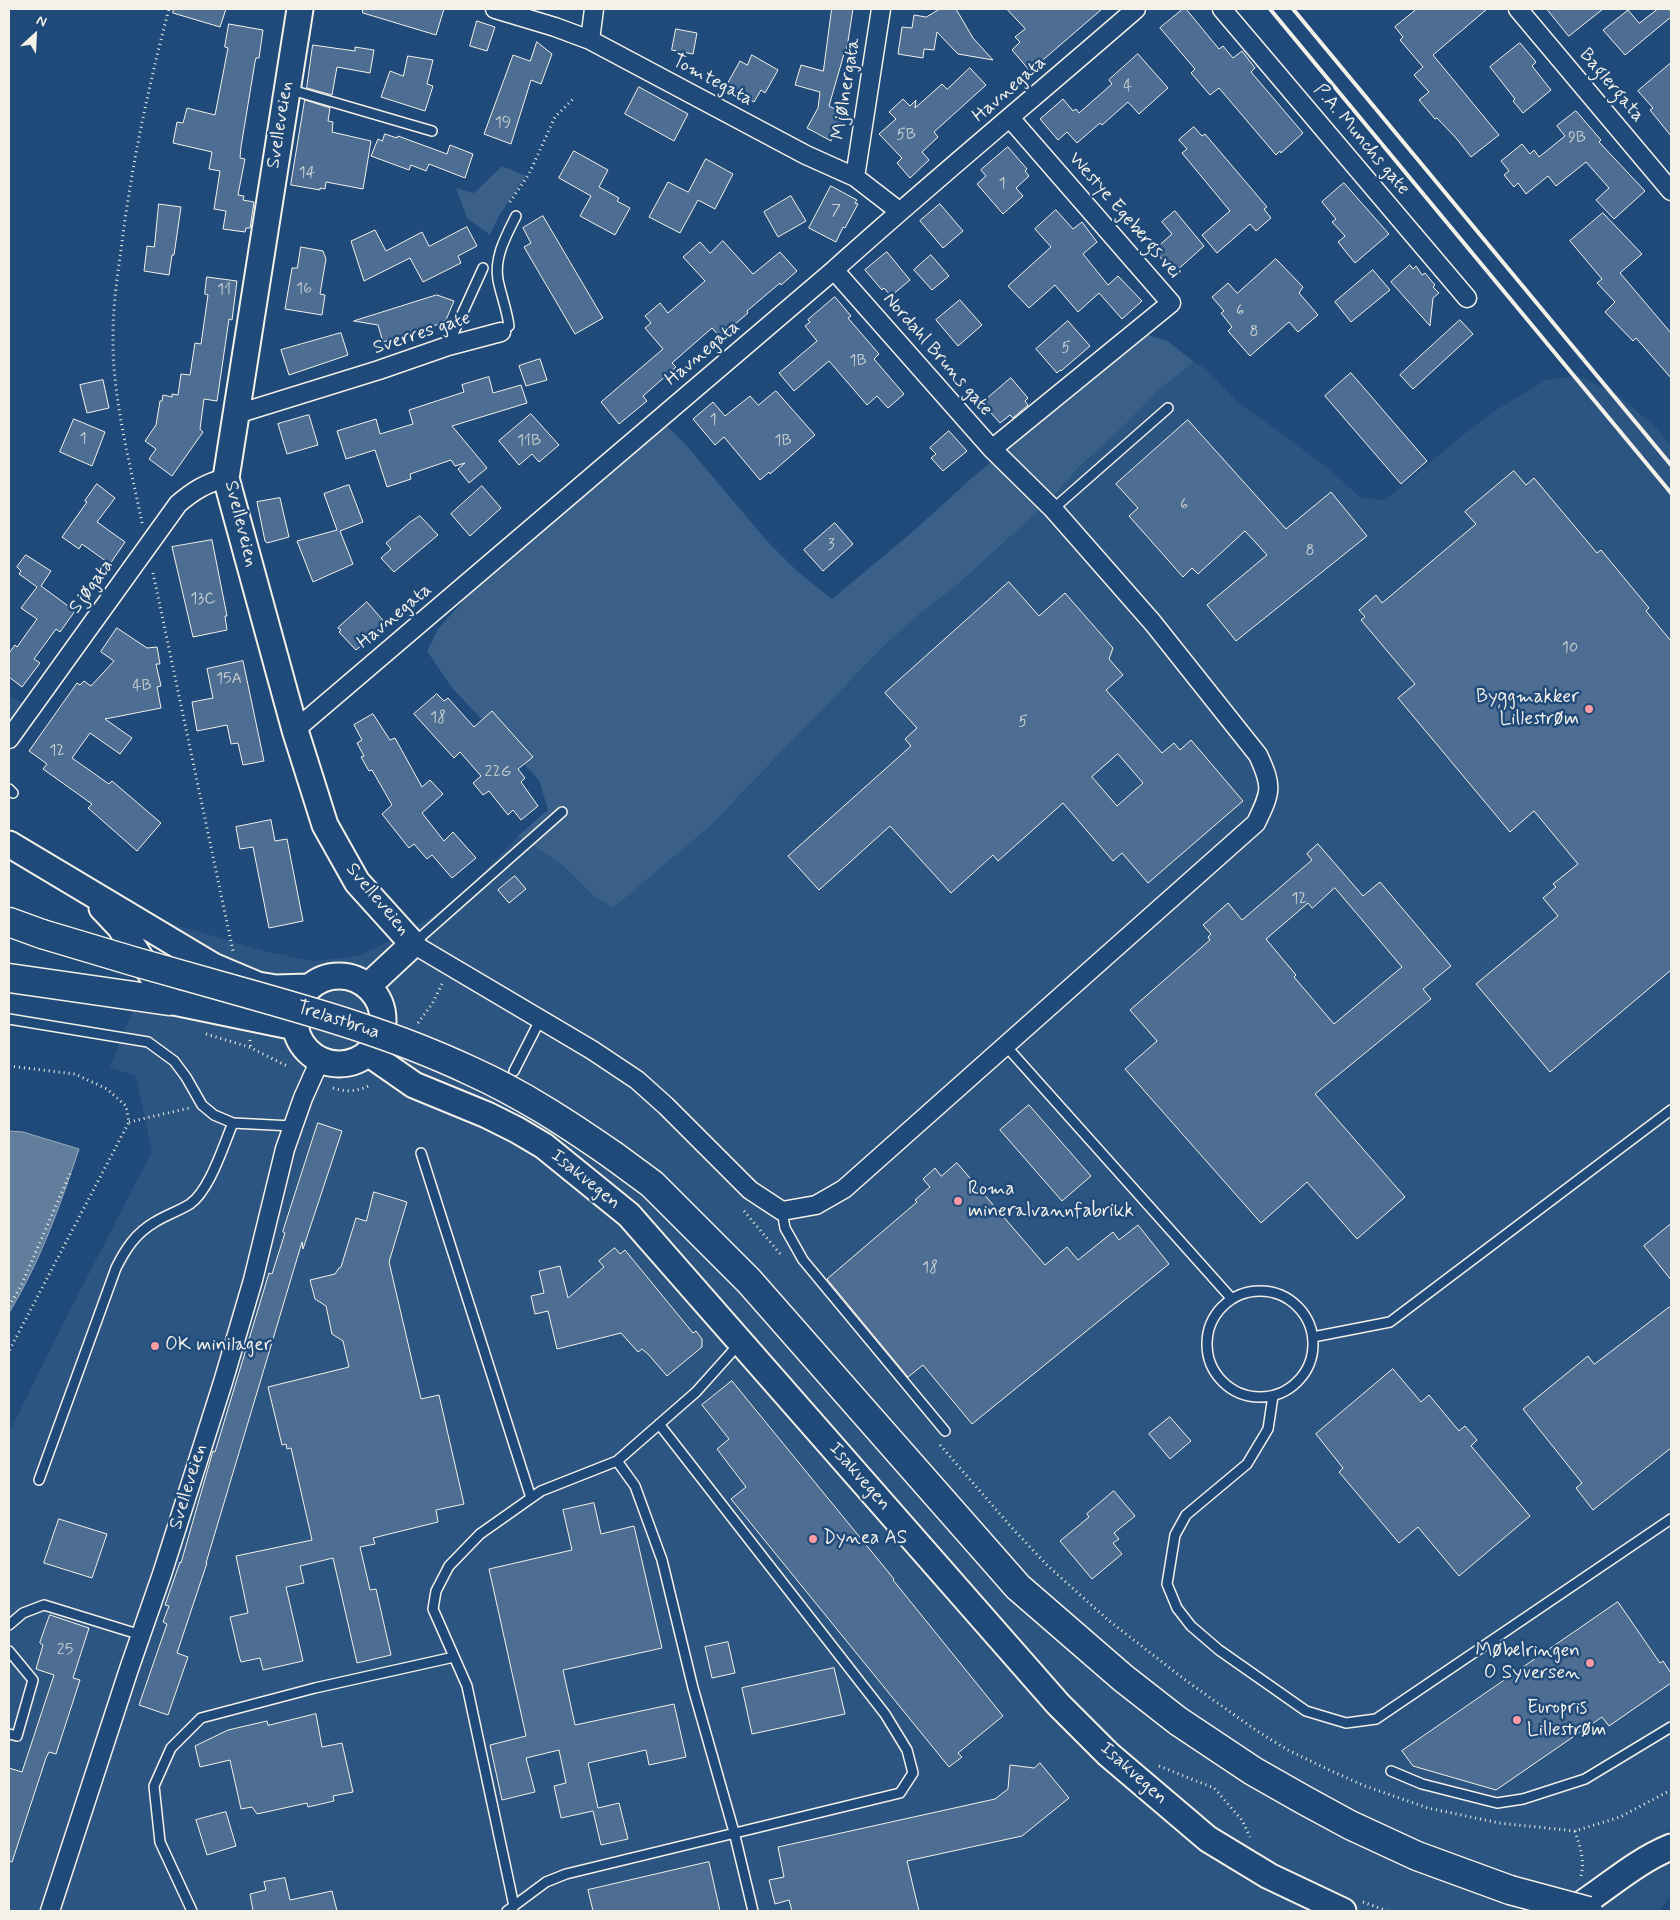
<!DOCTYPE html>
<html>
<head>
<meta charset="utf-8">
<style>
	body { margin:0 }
	#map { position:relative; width:1680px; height:1920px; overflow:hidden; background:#1f4a7a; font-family:Mynerve,sans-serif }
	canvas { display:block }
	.frame { position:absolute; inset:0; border:10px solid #f4f1e8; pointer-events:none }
	.north { position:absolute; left:10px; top:10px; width:50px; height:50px; -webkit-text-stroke:4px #1f4a7a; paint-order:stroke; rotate:25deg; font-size:14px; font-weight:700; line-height:20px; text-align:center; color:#f4f1e8 }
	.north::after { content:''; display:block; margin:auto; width:18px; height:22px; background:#f4f1e8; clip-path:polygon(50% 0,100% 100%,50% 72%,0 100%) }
</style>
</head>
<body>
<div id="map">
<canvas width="1680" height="1920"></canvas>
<div class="frame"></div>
<div class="north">N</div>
</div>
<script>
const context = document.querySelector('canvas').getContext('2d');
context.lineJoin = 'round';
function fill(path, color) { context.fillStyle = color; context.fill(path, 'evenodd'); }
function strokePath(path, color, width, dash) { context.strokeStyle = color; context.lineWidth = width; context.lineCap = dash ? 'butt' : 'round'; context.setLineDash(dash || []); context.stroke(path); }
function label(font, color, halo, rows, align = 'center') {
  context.font = font + ' Mynerve,sans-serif'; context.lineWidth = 5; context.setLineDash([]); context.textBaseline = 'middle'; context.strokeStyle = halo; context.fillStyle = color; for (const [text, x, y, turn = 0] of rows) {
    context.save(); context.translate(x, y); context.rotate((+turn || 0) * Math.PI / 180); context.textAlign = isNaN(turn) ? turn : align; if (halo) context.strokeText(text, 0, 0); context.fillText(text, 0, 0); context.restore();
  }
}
const built = new Path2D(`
	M1194,362L1205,368L1237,401L1328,468L1361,498L1385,500L1468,431L1496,410L1546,380L1579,376L1618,395L1650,422L1671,445V1824L1663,1844L1671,1872V1895L1659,1911H9V1433L61,1328L152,1151L136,1076L110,1067L169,923L268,952L313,961L357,956L397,938L437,913L467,890L518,836L562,865L590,893L738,798L884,646L916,617L957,585L1021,527L1054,496L1079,467L1123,427L1159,390Z
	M9,695L22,703L9,722Z`);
const green = new Path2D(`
	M502,166L526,176L499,216L490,235L467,218L456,188L474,193Z
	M1146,334L1169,342L1194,362L1159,390L1123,427L1079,467L1054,496L1021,527L957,585L916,617L884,646L711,825L613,908L590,893L562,865L518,836L548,810L539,780L453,689L427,651L438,629L496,564L647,429L666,425L687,446L767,541L797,571L832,599L910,534L974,476Z`);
const water = new Path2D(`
	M9,1131L23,1132L79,1149C60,1206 40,1262 9,1313Z`);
const building = new Path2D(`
	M174,9H226L220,27L173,13Z
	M363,9H444L436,35L363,13Z
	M832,9H853L846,54H844L829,106L837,110L835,114L842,119L831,141L807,128L818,108L820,92L795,85L801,65L823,71Z
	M940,9H956L973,38L993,60L958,54L937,32L934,50L924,49L923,58L898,54L902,27L912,28L914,15L926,17Z
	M1007,9H1102L1030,71L1012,50L1020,42L1015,37L1025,29Z
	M1183,9H1186L1219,49L1223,46L1233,58L1242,51L1255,68L1251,72L1303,133L1281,153L1280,151L1276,155L1219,88L1210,95L1191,73L1195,69L1160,28Z
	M1417,9H1487L1433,55L1499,135L1471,157L1456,138L1437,118L1435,119L1419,100L1429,92L1414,75L1423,67L1400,40L1403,37L1395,27Z
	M1547,9H1603L1569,36Z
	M1658,9H1669L1671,12V17L1625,55L1603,30L1628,10L1639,23Z
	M477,21L495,27L487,51L470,46Z
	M229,24L263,30L259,58H256L255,62L241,147L240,158L245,159L238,195L244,196L243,200L254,202L250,228H246L245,232L223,229L226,211L214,209L220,171L209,169L212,152L173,143L177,122L183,123L187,108L215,115L228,48L225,47Z
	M676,29L697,33L693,54L672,50Z
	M537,42L552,54L541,84L531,80L511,144L484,134L513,55L530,61Z
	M1520,43L1536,62L1532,66L1551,90L1523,113L1513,101L1515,99L1490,67Z
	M313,45L355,51V47L374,50L370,73L337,67L332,95L307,88Z
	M1138,54L1168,88L1139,114L1128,102L1102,125L1100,123L1077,143L1067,132L1058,140L1040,119L1063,99L1073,111L1076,109L1079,113L1112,84L1109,80Z
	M752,55L778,70L765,93L761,90L754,102L726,86L740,61L747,65Z
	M408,56L433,60L427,84L433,86L425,111L381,97L390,71L403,76Z
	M1671,63V136L1650,110L1653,108L1638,91Z
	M970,68L986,85L934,132L938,137L922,152L929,160L910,178L897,163L902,158L879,134L896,119L889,112L903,99L910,106L916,100L915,108L942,84L947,89Z
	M639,87L688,114L674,141L625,114Z
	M305,100L330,108L328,121L333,122L332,132L371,141L363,189L326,182L325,189L320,188V190L291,185Z
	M1576,111L1601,140L1599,142L1645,191L1614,219L1596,200L1609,188L1586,162L1556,186L1548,176L1526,194L1518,183L1514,187L1504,175L1509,171L1501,161L1522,144L1530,154L1534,150L1539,157L1565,136L1557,126Z
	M1194,127L1202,136L1205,134L1267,207L1264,209L1271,218L1256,231L1250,224L1217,253L1202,235L1230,211L1182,153L1187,149L1179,140Z
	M385,134L397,138L398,136L447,154L450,145L473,154L465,178L429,164L426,171L411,165L409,170L371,156L378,139L382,141Z
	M1008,147L1027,169L1025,171L1029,176L1016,188L1023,196L1003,214L977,184L986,176L981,170Z
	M574,151L608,170L599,187L619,198L617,201L630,208L615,235L580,216L591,196L559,178Z
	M706,159L733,174L715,209L698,200L680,233L649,217L668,182L688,192Z
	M1344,183L1389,234L1355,263L1338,242L1345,236L1332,222L1336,219L1322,202Z
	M831,186L857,200L855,203L858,204L845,228L843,227L836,242L809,228Z
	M791,196L806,221L778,237L764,212Z
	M159,204L181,207L174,255H172L169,275L144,271L147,246L154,247Z
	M940,204L963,231L943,248L920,221Z
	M1056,210L1073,229L1082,222L1097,242L1083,254L1108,285L1118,276L1142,301L1122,319L1099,293L1078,312L1055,285L1029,308L1008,286L1051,247L1035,229Z
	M1175,211L1204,246L1174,273L1154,250L1172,234L1162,222Z
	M1603,213L1642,254L1620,273L1671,333V378L1636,338L1633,341L1605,312L1615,302L1597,283L1602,279L1570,241Z
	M543,216L603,318L575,334L524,247L531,243L523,228Z
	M467,227L477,246L458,256L461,263L423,282L410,258L364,281L351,241L375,230L386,251L422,232L429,246Z
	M723,241L753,274L780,252L797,271L781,285L780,283L747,311L748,313L720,337L712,328L672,363L676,367L643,396L647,401L619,424L601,402L663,349L645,328L651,323L645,316L660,303L668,313L705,281L683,257L700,242L710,253Z
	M301,247L323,251L326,259L320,294L325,295L322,315L285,309L292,268H297Z
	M887,252L910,280L891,296L884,288L882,290L865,270Z
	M931,255L949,276L932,290L914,270Z
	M1276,259L1303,287L1299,293L1318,315L1298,332L1289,322L1250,356L1228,331L1232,327L1221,313L1224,311L1212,297L1228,283L1237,293Z
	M1410,265L1413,269L1416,266L1422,275L1425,273L1435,285L1433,287L1439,293L1433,298L1430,326L1391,282Z
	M1373,270L1390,290L1351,322L1335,302Z
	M207,277L237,281L232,320L229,319L217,401L204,399L200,429L203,432L172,476L149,459L156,449L145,441L156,425L160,401H162L163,395L172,397V394L178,395L181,374L190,375L195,343L201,344L208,295L205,294Z
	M437,295L454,301L446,320L438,323L439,324L383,342L378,325L354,321Z
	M835,297L851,316L848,318L879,354L874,359L904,394L888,408L877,396L867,405L829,361L794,391L779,373L817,341L805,326L810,322L808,320Z
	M960,300L982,325L958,346L936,320Z
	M1460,320L1473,334L1413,389L1400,375Z
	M1068,321L1090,346L1061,371L1060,370L1057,373L1036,349Z
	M341,333L348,355L289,375L281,350Z
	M540,359L547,380L526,386L519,366Z
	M1351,373L1427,461L1401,484L1325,396Z
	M489,377L493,393L521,385L527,403L452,426L487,468L469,483L458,469L465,463L455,466L451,460L410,474L411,479L387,487L375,450L346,459L337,431L376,419L380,434L413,424L409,410L464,392L462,385Z
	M1011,378L1028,398L1025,401L1028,405L1013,418L1010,415L1000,423L982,403Z
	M103,380L109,408L87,413L80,385Z
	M776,391L815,435L770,474L769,472L760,480L724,437L715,445L693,419L713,402L725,416L750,396L758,405Z
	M531,414L559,445L539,462L532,454L519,465L499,441Z
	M309,415L318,445L287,454L278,424Z
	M74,419L105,432L92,466L60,452Z
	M1188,420L1286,529L1331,492L1367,536L1236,641L1207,605L1267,555L1245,531L1198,574L1192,568L1183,577L1129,516L1138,508L1116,484Z
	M949,431L967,451L943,471L931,458L936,454L930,448Z
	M1514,471L1526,485L1534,478L1597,553L1601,550L1649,608L1646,611L1671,641V970L1550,1072L1476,984L1558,916L1543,898L1556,887L1553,884L1578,864L1534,811L1510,832L1398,698L1415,684L1361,620L1365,617L1359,610L1376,595L1382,603L1476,524L1465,512Z
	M97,484L115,498L97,522L125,542L110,564L82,544L79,549L62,537L87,502L85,501Z
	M349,485L363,522L340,531L353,564L313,582L297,541L337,530L324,494Z
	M482,486L501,508L470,536L451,514Z
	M280,498L289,537L267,543L265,541L257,502Z
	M420,516L438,535L394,572L381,558L391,549L386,543L409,523Z
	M835,523L853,544L823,571L804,550Z
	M212,540L227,616H225L227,630L193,637L172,547Z
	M26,555L51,571L41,586L75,611L60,632L56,629L34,659L40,663L22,687L9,677V653L15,645L17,647L37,619L21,608L37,587L19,574L21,571L17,567Z
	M1009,582L1039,616L1065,593L1113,648L1109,659L1123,675L1106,690L1162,753L1174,743L1180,750L1191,740L1243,801L1148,883L1122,853L1113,861L1063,803L998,861L993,855L951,893L890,826L819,890L788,856L911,746L905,739L917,728L885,693ZM1118,754L1143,783L1117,806L1092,777Z
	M367,602L387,625L356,650L339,632L341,630L338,628Z
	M117,628L147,648L157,647L160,664H156L161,686L157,687L161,708L105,719L132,738L120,754L90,733L72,758L109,784L112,781L161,823L137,851L88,808L92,804L43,769L47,764L29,751L77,683L80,685L84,681L91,686L114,661L101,652Z
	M243,661L264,761L243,765L238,743L231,744L227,725L197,731L192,702L213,698L207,669Z
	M437,694L444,701L448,698L474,727L492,711L533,757L518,769L525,778L521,782L538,806L521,820L513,810L508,815L489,791L483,795L473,783L481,776L460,752L454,758L414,714Z
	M373,714L390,740L395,738L422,787L430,780L443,794L422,813L444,841L453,832L476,858L452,878L432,855L427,859L414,844L409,848L382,814L392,805L372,770L369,771L361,757L364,756L357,743L362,740L354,725Z
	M271,820L275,841L287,839L303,921L269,928L253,847L240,849L236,827Z
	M1318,844L1363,896L1380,882L1451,966L1423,989L1431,999L1315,1094L1405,1197L1357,1239L1307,1182L1261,1223L1125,1069L1157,1041L1130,1010L1210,940L1208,937L1211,934L1203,925L1228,903L1242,920L1312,860L1307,854ZM1335,888L1402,967L1334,1024L1294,977L1296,975L1266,939L1308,903L1312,908Z
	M515,876L526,889L509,903L498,890Z
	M1029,1105L1091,1176L1062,1201L1000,1130Z
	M318,1123L342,1131L303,1249L302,1242L206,1563H207L177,1653L188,1657L168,1715L139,1705L167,1624L163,1622L169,1606L165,1605L180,1562L181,1563L213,1451L215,1452L269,1273L272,1274L285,1233L283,1232Z
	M957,1163L1045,1265L1067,1247L1078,1260L1113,1232L1119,1240L1138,1225L1169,1264L972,1424L923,1365L908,1377L827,1279L917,1202L915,1200L930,1187L923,1179L935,1168L941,1176Z
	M374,1192L407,1202L389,1262L421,1399L439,1395L464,1504L436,1510L438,1522L373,1538L375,1544L360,1547L370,1590L376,1589L391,1655L357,1663L333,1558L300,1566L304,1583L286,1587L303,1661L263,1670L260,1658L241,1662L239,1656L230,1617L248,1613L236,1556L312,1540L291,1448L287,1449L286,1444L282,1445L268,1387L349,1367L343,1341L332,1334L326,1306L315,1299L310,1280L335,1274L339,1268L341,1267L356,1218L366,1221Z
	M1671,1224V1280L1644,1246Z
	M615,1248L620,1254L625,1250L693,1333L696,1331L702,1339V1347L667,1376L648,1354L642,1349L638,1352L621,1333L557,1349L548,1311L535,1314L531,1296L544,1293L539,1271L560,1266L568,1298L604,1267L599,1261Z
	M1671,1306V1448L1593,1510L1576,1488L1582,1483L1523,1409L1588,1356L1594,1364Z
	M1393,1369L1421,1402L1429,1395L1459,1431L1465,1426L1477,1440L1471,1446L1530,1516L1459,1576L1418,1527L1399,1543L1339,1472L1343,1468L1316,1434Z
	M732,1381L894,1579L893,1580L1003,1716L958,1753L962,1757L949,1767L731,1499L746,1487L717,1449L729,1439L702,1405Z
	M1170,1417L1191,1441L1170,1459L1149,1434Z
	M1114,1491L1135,1516L1114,1533L1119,1539L1113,1543L1122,1554L1092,1579L1060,1541L1089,1517L1087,1514Z
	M594,1503L601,1534L634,1526L662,1648L563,1670L575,1725L674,1704L686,1757L649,1765L646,1750L588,1763L598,1808L619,1803L628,1839L601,1845L593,1811L561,1818L554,1786L566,1783L559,1750L526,1758L535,1792L502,1800L490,1745L526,1736L489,1569L572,1550L563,1510Z
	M59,1519L107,1534L92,1578L44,1563Z
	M1618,1602L1660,1663L1663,1661L1671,1673V1683L1609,1726L1602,1717L1496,1790L1413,1766L1402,1751Z
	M50,1615L89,1628L73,1678L80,1680L56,1754L49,1752L46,1758L12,1862L9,1861V1768L22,1772L54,1675L36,1669L43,1645L40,1643Z
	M728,1642L735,1673L712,1678L705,1647Z
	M834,1668L845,1714L752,1734L742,1688Z
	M316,1714L322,1747L342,1743L353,1792L333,1796L334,1801L308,1807L307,1803L257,1814L252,1807L241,1809L230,1760L200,1767L195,1746L228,1730L267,1721L268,1725Z
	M1040,1763L1069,1798L1022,1836L907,1861L919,1911H792L789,1900L775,1904L769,1880L784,1877L778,1847L995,1799L1008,1789L1010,1765L1034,1768Z
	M226,1812L236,1846L207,1855L196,1820Z
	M709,1862L720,1911H593L588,1890Z
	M285,1878L290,1900L332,1891L337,1911H253L250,1894L266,1890L264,1882Z`);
const path = new Path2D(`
	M510,202L529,174L555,117L573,99
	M142,523C130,463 112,397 113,336C113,307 117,278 121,250C131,168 148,88 169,9
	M153,573L233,951
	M418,1023L432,1004L443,982
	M206,1034L249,1047L289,1067
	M250,1040L251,1049
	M9,1066L75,1074L107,1089L126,1106L129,1122L9,1351
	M333,1088C345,1092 358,1092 370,1085
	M129,1122L189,1108
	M744,1211L782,1256
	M9,1306L21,1286L71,1171
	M940,1445L1013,1529L1047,1565L1108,1620L1188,1682L1257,1731L1288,1750L1327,1769L1365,1786L1428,1808L1499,1823L1575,1831L1620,1817L1671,1790
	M1159,1766L1214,1788L1242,1820L1250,1837
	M1575,1831C1580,1847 1585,1860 1581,1876
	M1363,1902L1387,1911`);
const lane = new Path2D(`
	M288,89L432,131
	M501,332L509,326C507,310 501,295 498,280C494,257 506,236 516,216
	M448,345L483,268
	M1053,509L1168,408
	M9,789L13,793
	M415,942L562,812
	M9,1019L148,1042L174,1061L186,1077L202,1105L214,1115L233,1123L292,1126
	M1005,1045L1232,1299
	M514,1071L540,1020
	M421,1153L531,1498
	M782,1211L785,1228L803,1260L945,1431
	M1207 1344a53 53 0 1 1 106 0a53 53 0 1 1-106 0Z
	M1313,1337L1390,1322L1671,1110
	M739,1344L696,1392L617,1461L635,1486L662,1560L693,1688L734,1832L753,1911
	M1273,1396L1268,1429L1247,1464L1186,1515L1175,1535L1167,1584L1177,1608L1191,1626L1219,1650L1306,1711L1346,1723L1376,1719L1671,1519
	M39,1480L116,1268C126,1248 136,1233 155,1222C166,1215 179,1211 190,1204C210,1190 223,1146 233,1123
	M9,1625L23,1613L44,1605L141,1635
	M9,1651L33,1680L17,1736L9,1734
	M1391,1771L1422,1784L1497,1803L1523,1799L1585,1779L1671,1727
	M514,1906L467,1686L433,1609L436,1591L449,1566L480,1534L541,1491L617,1461
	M192,1911L160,1842L154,1786L171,1748L201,1718L315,1688L454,1657
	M507,1911L546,1882L566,1874L900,1793L913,1773L907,1750L885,1714L659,1424`);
const street = new Path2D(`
	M495,9L555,27L590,40L806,155L855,177L899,211
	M1222,9L1467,298
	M1518,9L1671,191
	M590,40L594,9
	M855,177L881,9
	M237,414L379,370L448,346L501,332
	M992,449L1171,303L1010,118
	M295,730L834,270C933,181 1036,96 1136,9
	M9,739L178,504C193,491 206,483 226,478
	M413,944L592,1050L637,1080L666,1106L750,1190L782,1211L816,1205L844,1189L1256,823C1271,792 1273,787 1258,755L1153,623L1053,509L992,449L834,270
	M50,1911L129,1669L162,1574L223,1382L253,1280L285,1149L303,1098L320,1060`);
const secondary = new Path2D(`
	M300,9L226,478L295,730L325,825L357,882L413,944L368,986
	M9,844L213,966L258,985L276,988L308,987
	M102,908L120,927L169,1001L295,1027
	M295 1020a44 44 0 1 1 88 0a44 44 0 1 1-88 0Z
	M368,1053L414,1085L487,1115L517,1130L544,1146L629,1215L1058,1704L1108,1754L1208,1839L1269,1876L1343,1911
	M1571,1911C1605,1890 1634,1862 1671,1847`);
const highway = new Path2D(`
	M9,922L42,934
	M9,978L169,1001
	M614,1156L652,1184L749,1281L1018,1587L1123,1678L1178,1721L1253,1771L1304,1800L1350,1825L1417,1856L1510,1890`);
const rail = new Path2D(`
	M1270,9L1671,493
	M1293,9L1671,465`);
const highwayBridge = new Path2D(`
	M42,934C104,953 166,971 228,988C310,1011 393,1034 471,1071C522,1094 568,1124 614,1156
	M1510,1890L1588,1911`);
const markers = [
	[1589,709,5,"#ff9aa2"],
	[958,1201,5,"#ff9aa2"],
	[155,1346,5,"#ff9aa2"],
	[813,1539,5,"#ff9aa2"],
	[1590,1663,5,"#ff9aa2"],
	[1517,1720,5,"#ff9aa2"]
];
const numberNames = [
	["4",1128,87],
	["19",503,124],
	["5B",906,136],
	["9B",1577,139],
	["14",307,174],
	["1",1002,185],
	["7",836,212],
	["16",304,290],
	["11",224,291],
	["6",1240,312],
	["8",1254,333],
	["5",1066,349],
	["1B",858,362],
	["1",713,421],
	["1",83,440],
	["11B",529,442],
	["1B",783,442],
	["6",1184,506],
	["3",831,546],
	["8",1310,552],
	["13C",203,600],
	["10",1570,649],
	["15A",229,680],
	["4B",142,687],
	["18",438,719],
	["5",1023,723],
	["12",57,752],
	["22G",498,773],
	["12",1299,900],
	["18",930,1269],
	["25",65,1651]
];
const streetNames = [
	["Tomtegata",712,81,28],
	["Baglergata",1611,86,50],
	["Mjølnergata",847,89,-81],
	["Havnegata",1010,90,-41],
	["Svelleveien",281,125,-81],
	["P.A. Munchs gate",1361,140,50],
	["Westye Egebergs vei",1124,216,49],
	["Sverres gate",422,334,-18],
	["Havnegata",703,354,-40],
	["Nordahl Bruns gate",937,355,49],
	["Svelleveien",240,524,76],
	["Sjøgata",92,587,-54],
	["Havnegata",395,617,-40],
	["Svelleveien",377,900,50],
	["Trelastbrua",338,1021,18],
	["Isakvegen",585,1180,39],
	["Isakvegen",859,1477,49],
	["Svelleveien",189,1487,-73],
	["Isakvegen",1133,1774,42]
];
const poiNames = [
	["Byggmakker",1579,698,"right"],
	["Lillestrøm",1579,720,"right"],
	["Roma",968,1190],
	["mineralvannfabrikk",968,1212],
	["OK minilager",165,1346],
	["Dynea AS",823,1539],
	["Møbelringen",1580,1652,"right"],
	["O Syversen",1580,1674,"right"],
	["Europris",1527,1709],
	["Lillestrøm",1527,1731]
];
fill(built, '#2d5581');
fill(green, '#3a5f88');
fill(water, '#627e9d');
strokePath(water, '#9cacbb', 1);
fill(building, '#4d6e92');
strokePath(building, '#f4f1e8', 1);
strokePath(lane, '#f4f1e8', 12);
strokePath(street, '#f4f1e8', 21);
strokePath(secondary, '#f4f1e8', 29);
strokePath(highway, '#f4f1e8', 31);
strokePath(path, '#f4f1e8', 3, [1, 4]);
strokePath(lane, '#1f4a7a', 9);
strokePath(street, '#1f4a7a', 18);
strokePath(secondary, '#1f4a7a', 25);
strokePath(highway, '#1f4a7a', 28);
strokePath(rail, '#f4f1e8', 4);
strokePath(highwayBridge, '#f4f1e8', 31, []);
strokePath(highwayBridge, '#1f4a7a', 28);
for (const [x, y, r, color] of markers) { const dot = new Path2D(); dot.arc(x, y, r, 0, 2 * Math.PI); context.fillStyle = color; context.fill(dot); strokePath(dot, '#1f4a7a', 2); }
label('16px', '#cad0d2', null, numberNames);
label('19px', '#f4f1e8', '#1f4a7a', streetNames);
label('19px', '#f4f1e8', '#1f4a7a', poiNames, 'left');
</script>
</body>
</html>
